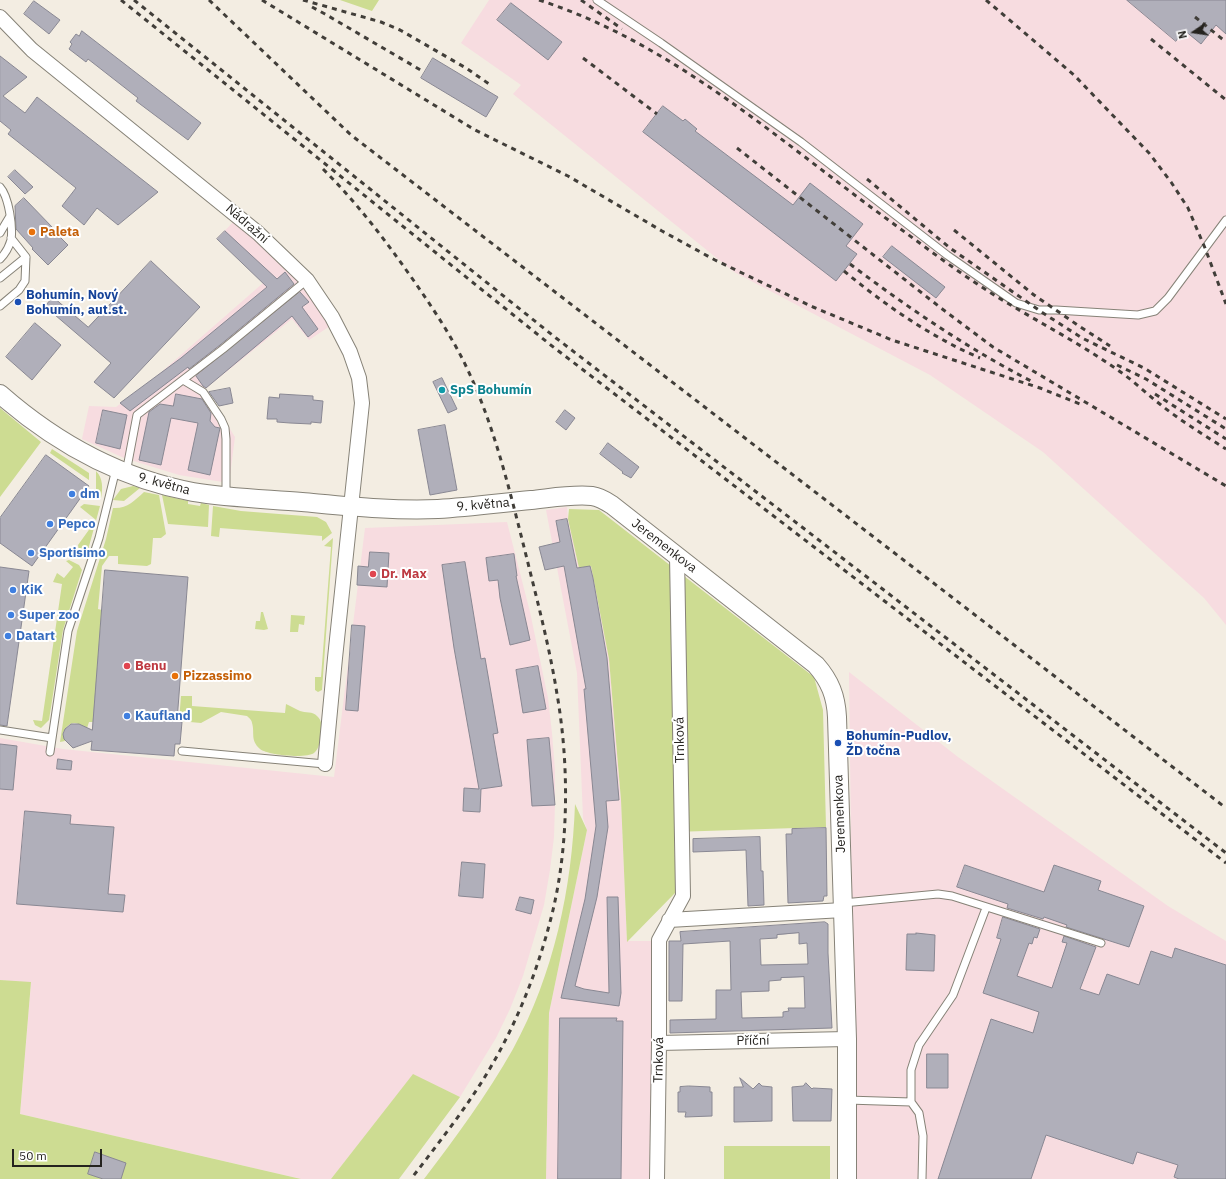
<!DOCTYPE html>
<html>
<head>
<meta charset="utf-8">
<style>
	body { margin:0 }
	#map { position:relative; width:1226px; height:1179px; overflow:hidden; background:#f3ede2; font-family:"IBM Plex Sans",sans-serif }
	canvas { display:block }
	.north { position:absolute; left:1174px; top:12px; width:40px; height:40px; -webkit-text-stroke:3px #fff; paint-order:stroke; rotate:257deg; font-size:11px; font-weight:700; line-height:16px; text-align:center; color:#25231f }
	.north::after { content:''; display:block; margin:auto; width:14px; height:18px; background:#25231f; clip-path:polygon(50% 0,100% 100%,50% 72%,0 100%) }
	.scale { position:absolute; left:12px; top:1149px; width:90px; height:18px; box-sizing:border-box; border:2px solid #25231f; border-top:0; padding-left:5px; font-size:12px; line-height:14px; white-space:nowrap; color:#25231f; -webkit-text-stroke:3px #fff; paint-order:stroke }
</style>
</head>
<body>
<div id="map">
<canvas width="1226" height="1179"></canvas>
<div class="north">N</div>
<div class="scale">50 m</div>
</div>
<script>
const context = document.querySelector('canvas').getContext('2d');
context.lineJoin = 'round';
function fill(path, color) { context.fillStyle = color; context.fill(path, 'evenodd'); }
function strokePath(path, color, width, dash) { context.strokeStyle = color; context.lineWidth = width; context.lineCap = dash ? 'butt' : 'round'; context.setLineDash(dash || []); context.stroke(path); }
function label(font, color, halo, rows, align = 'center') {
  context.font = font + ' "IBM Plex Sans",sans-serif'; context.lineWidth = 4; context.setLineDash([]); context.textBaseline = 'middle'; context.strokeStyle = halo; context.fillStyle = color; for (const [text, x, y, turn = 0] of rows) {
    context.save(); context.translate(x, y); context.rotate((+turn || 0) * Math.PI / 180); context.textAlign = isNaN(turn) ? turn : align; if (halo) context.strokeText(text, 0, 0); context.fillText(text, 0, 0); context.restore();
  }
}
const industrial = new Path2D(`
	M489,0H1226V625L1204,598L1043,452L930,375L734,272L513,94L521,85L461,43Z
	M234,221L298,278L330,326L309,340L292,319L205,389L235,437L229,483L179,475L124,458L82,439L89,406L116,407L128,398L158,375L263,283L217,239Z
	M567,507L568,519L579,568L591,565L609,659L621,800L627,941H654L649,1179H546L549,1013L587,830L583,818L577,673L546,510Z
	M507,522L530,612L548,698L552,733L555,770V804L554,837L550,870L544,905L523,976L510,1009L496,1038L460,1097L413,1075L331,1179H301L20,1114L31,983L0,980V738L63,749L334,777L365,528Z
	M849,672L958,757L1168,906L1226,941V1179H855Z`);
const green = new Path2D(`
	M340,0H379L372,11Z
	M0,408L41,442L0,497Z
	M52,449L89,473V480L50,453Z
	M96,471C103,478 103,488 101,498L96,497Z
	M133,486L140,488L124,501L113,500L121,489Z
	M144,492L159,495L166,534L161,538H153L151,564L147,566L118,564V556H109L102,566L98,609L102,610L93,722H89L86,731C78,720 69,720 63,733L65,741L60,742L77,631L106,539L113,508C127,509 134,501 144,492Z
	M162,495L188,501V504L200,506L201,503L209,505L208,527L168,524Z
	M84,504L100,506L88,550L82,553L79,551L78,545L96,520L80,507Z
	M213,506L241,511L317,517L326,522L332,533L322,541V536L220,528L219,537L211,536Z
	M569,509L599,510L814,677L823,710L826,827L674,832L676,892L627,942L621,800L609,659L591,566L579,568L568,519Z
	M333,538L322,690L318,692L315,690V677H321L331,547L324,546Z
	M69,560L79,565L82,570L63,630L49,720L41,728L35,725L33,720L42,721L62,584L53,582L57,573L64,578L73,567L66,561Z
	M261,612H263L268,629L264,630L255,629L256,621H260Z
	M291,615L305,616L304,625L299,624L298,632H290Z
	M181,696H192V706L285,713L286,704C291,706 295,709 300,711C305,713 313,711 317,716C322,720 322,727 321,733C320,740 320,748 314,753C306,759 267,755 260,749C250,740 255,733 252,723C252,720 249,718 247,716L221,712L201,723L179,721Z
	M575,804L587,830L549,1013L546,1179H424C456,1137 487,1095 513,1049C554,974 572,888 575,804Z
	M0,980L31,982L20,1114L301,1179H0Z
	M413,1074L460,1097L399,1179H331Z
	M724,1146H830V1179H724Z`);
const building = new Path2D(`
	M1127,0H1226V34L1216,25L1201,44L1184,30L1176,41Z
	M34,1L60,20L49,34L24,14Z
	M511,3L562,42L548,60L497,20Z
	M82,31L201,123L188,140L136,101L138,98L88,59L86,62L69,49L72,44L70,42L76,34L79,36Z
	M0,56L27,77L3,96L25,113L37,97L158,192L118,225L97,208L84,225L62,206L76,188L8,134L11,130L0,121Z
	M433,58L498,97L486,117L421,78Z
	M663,106L683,121L685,119L697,129L695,131L793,205L810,183L863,224L846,246L857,254L836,281L643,132Z
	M15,170L33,187L25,194L8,177Z
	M24,198L53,228L52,229L68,245L48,265L32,249L33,248L16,229L15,206Z
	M225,231L277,279L285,272L294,284L220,345L189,369L188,367L130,411L120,403L181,358L267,287L217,239Z
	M892,246L945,287L936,298L883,257Z
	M151,261L200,307L114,398L94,382L111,363L48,309L49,308L45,306L53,297L88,327Z
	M300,292L309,302L302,307L318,329L308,337L292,316L206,388L203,386L196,376Z
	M35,323L61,345L32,380L6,357Z
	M442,378L457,409L448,413L433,382Z
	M230,388L233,403L219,406L209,392Z
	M176,394L202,399L211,413L210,421L215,427L220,428L210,475L188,470L198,423L171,418L161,465L139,460L149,412L160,404L173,406Z
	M280,394L313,396V400L323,401L321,423L311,422V424L290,423L277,422V419H267L269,397L279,398Z
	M103,410L127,415L120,449L96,443Z
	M565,410L575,418L566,430L556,422Z
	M445,425L457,490L430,495L418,430Z
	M608,443L639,467L631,478L622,473L623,472L600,454Z
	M46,455L89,486L32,566L0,543V518Z
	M567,519L577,568L590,566L593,578L607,658L619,800L606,801L608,827L597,897L575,986L584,989L609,993L607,897H618L621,993L619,1006L561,998L585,899L596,826L584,689H586L564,566L545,570L539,547L560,542L556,521Z
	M370,552L389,553L387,587L357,585L358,566L368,567Z
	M514,554L517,576H516L530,640L510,645L500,598L498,580L489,581L486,558Z
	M465,562L481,659L485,658L498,733L493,734L502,786L481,789L480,812L463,811L464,788L479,789L454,648L442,565Z
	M0,567L29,571L7,726L0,725Z
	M105,570L188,577L177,721L182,722L180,744H175L174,756L91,750L92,741L73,748L64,739L63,734L65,729L71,724H79L92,730Z
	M352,625L365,626L358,711L346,710Z
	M538,666L546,709L523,713L516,670Z
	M549,738L555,805L532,806L527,740Z
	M0,744L17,746L13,790L0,789Z
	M58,759L72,761L71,770L57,769Z
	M25,811L71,815L70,824L114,827L108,894L125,895L123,912L17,904Z
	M826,828L827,896H824L823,901L788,903L786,834H792V829Z
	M760,837L761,871H763L764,905L748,906L746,850L693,852V839Z
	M462,862L485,864L483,898L459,896Z
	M965,865L1044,892L1054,865L1101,881L1098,890L1144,906L1129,947L1066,927L1067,925L1044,917L1043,919L1007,908L1008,904L957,887Z
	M520,897L534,900L531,914L516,910Z
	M1003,917L1040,929L1037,938L1034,937L1032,944L1029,943L1017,976L1052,988L1067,943L1062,942L1064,936L1096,947L1080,989L1099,995L1107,974L1139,985L1151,951L1172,958L1175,948L1226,965V1179H1179L1174,1177L1178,1165L1137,1152L1133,1164L1046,1135L1031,1179H938L991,1019L1033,1033L1039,1012L983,993L1001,939L997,938Z
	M825,922L828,924V953L832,1028L670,1033V1020L716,1019V990H731L730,941L683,944L682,1001H669V941H681L680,932ZM799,933V944L807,943L808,964L761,965L760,939L777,938V935ZM804,977L805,1008H788L789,1011L783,1012V1017L742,1018L741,992L769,991V981L781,980V978Z
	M916,933L935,935L934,971L906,970L907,934H916Z
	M560,1018H617L616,1021H623L621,1179H558Z
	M927,1054H948V1088H927Z
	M740,1078L753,1089L759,1083L762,1086L772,1087V1121L734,1122V1087H743Z
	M806,1083L812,1089L813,1088L832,1089L831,1121H793L792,1087L803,1086Z
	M689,1086L710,1087V1092H712V1116L685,1117L686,1112H678V1092H680V1087Z
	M95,1152L126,1163L121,1179H103L88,1174Z`);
const service = new Path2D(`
	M597,0L661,43L801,142L947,255L1016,303L1039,310H1056L1138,315L1155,311L1168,298L1226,220
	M0,187C9,197 13,227 11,240C9,247 5,254 0,259
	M0,233L10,216
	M0,278L26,257
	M0,306L19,290L25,281L26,257L11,238
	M183,380L203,392L221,419L225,428L226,439V496
	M126,473L137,415L223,349L307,280
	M0,730L52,738
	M182,751L325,764
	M50,752L68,631L99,538L116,469
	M843,903L938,894L952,896L1101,943
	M847,1100L911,1102L919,1113L923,1136L922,1179
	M911,1102V1070L919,1045L953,995L986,908`);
const minor = new Path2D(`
	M0,17L32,50L258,233L307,280L332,317L350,352L359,378L362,403L335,658L325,764
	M669,920L843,910
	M659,1043L847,1039
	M657,1179L659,1043V940L683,896L677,556`);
const tertiary = new Path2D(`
	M0,394C57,444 119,478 193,492C229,498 266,499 302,502C347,506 393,511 438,509C469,507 500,503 531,500C551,498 572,494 592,496C600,497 606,501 612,505L816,665C830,681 836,696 837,717L847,1039V1179`);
const rail = new Path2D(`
	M121,0L552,346L1226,863
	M134,0L556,338L1226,853
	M209,0L351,135L1226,808
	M262,0L475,130L568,176L662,231L715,260L813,307L892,340L1040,388L1080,404
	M303,0L381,22L400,30L466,68L492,86
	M539,0C672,43 776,138 887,219C924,246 960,274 999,298C1040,323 1083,345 1122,373C1136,383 1148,395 1161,405C1181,421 1204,435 1226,449
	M581,0L622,29
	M986,0L1074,75L1149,153L1171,182L1188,208L1205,248L1226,304
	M312,7L325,14L424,72
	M1195,17L1226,42
	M1151,39L1226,100
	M583,58L657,114
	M737,148L941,308L993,347L1226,486
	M323,169C359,205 385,240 414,281C432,307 450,334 464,362C493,421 508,484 524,547C536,596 549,644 557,694C569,763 569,842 553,910C539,968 517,1024 486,1075C464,1111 437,1145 411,1179
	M867,179L950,248L1043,313L1082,338L1144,368L1226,419
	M954,230L1034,295L1079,326L1110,346
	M850,264C907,307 967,348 1031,381
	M844,271C885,305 931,337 980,358
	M1117,365L1146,379L1226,429
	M1155,394L1226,439`);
const markers = [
	[32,232,4,"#e8710a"],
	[18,302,4,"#1a4fb4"],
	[442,390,4,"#0f9aa8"],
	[72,494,4,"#3f7fe0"],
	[50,524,4,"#3f7fe0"],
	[31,553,4,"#3f7fe0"],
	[373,574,4,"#e0444e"],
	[13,590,4,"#3f7fe0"],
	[11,615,4,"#3f7fe0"],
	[8,636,4,"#3f7fe0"],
	[127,666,4,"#e0444e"],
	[175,676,4,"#e8710a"],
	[127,716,4,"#3f7fe0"],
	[838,743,4,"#1a4fb4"]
];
const streetNames = [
	["Nádražní",247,224,41],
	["9. května",164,484,15],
	["9. května",483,505,-5],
	["Jeremenkova",664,546,38],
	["Trnková",680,740,-91],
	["Jeremenkova",840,814,-92],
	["Příční",753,1041,-1],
	["Trnková",659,1060,-89]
];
const foodNames = [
	["Paleta",40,232],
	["Pizzassimo",183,676]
];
const transitNames = [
	["Bohumín, Nový",26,295],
	["Bohumín, aut.st.",26,310],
	["Bohumín-Pudlov,",846,736],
	["ŽD točna",846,751]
];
const cultureNames = [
	["SpS Bohumín",450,390]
];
const shopNames = [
	["dm",80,494],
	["Pepco",58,524],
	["Sportisimo",39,553],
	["KiK",21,590],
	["Super zoo",19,615],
	["Datart",16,636],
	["Kaufland",135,716]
];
const healthNames = [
	["Dr. Max",381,574],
	["Benu",135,666]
];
fill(industrial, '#f7dce0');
fill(green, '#cddc92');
fill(building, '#b0afba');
strokePath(building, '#898893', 1);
strokePath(service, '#868277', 9);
strokePath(minor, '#868277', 16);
strokePath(tertiary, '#868277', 20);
strokePath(service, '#fff', 7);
strokePath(minor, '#fff', 14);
strokePath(tertiary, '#fff', 18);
strokePath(rail, '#413e39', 3, [5, 5]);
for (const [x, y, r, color] of markers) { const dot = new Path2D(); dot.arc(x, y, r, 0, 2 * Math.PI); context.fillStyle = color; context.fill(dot); strokePath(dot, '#fff', 1.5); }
label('13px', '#25231f', '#fff', streetNames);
label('bold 13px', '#c56008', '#fff', foodNames, 'left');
label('bold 13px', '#164399', '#fff', transitNames, 'left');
label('bold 13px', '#0d838f', '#fff', cultureNames, 'left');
label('bold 13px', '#366cbe', '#fff', shopNames, 'left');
label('bold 13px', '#be3a42', '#fff', healthNames, 'left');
</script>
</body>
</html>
